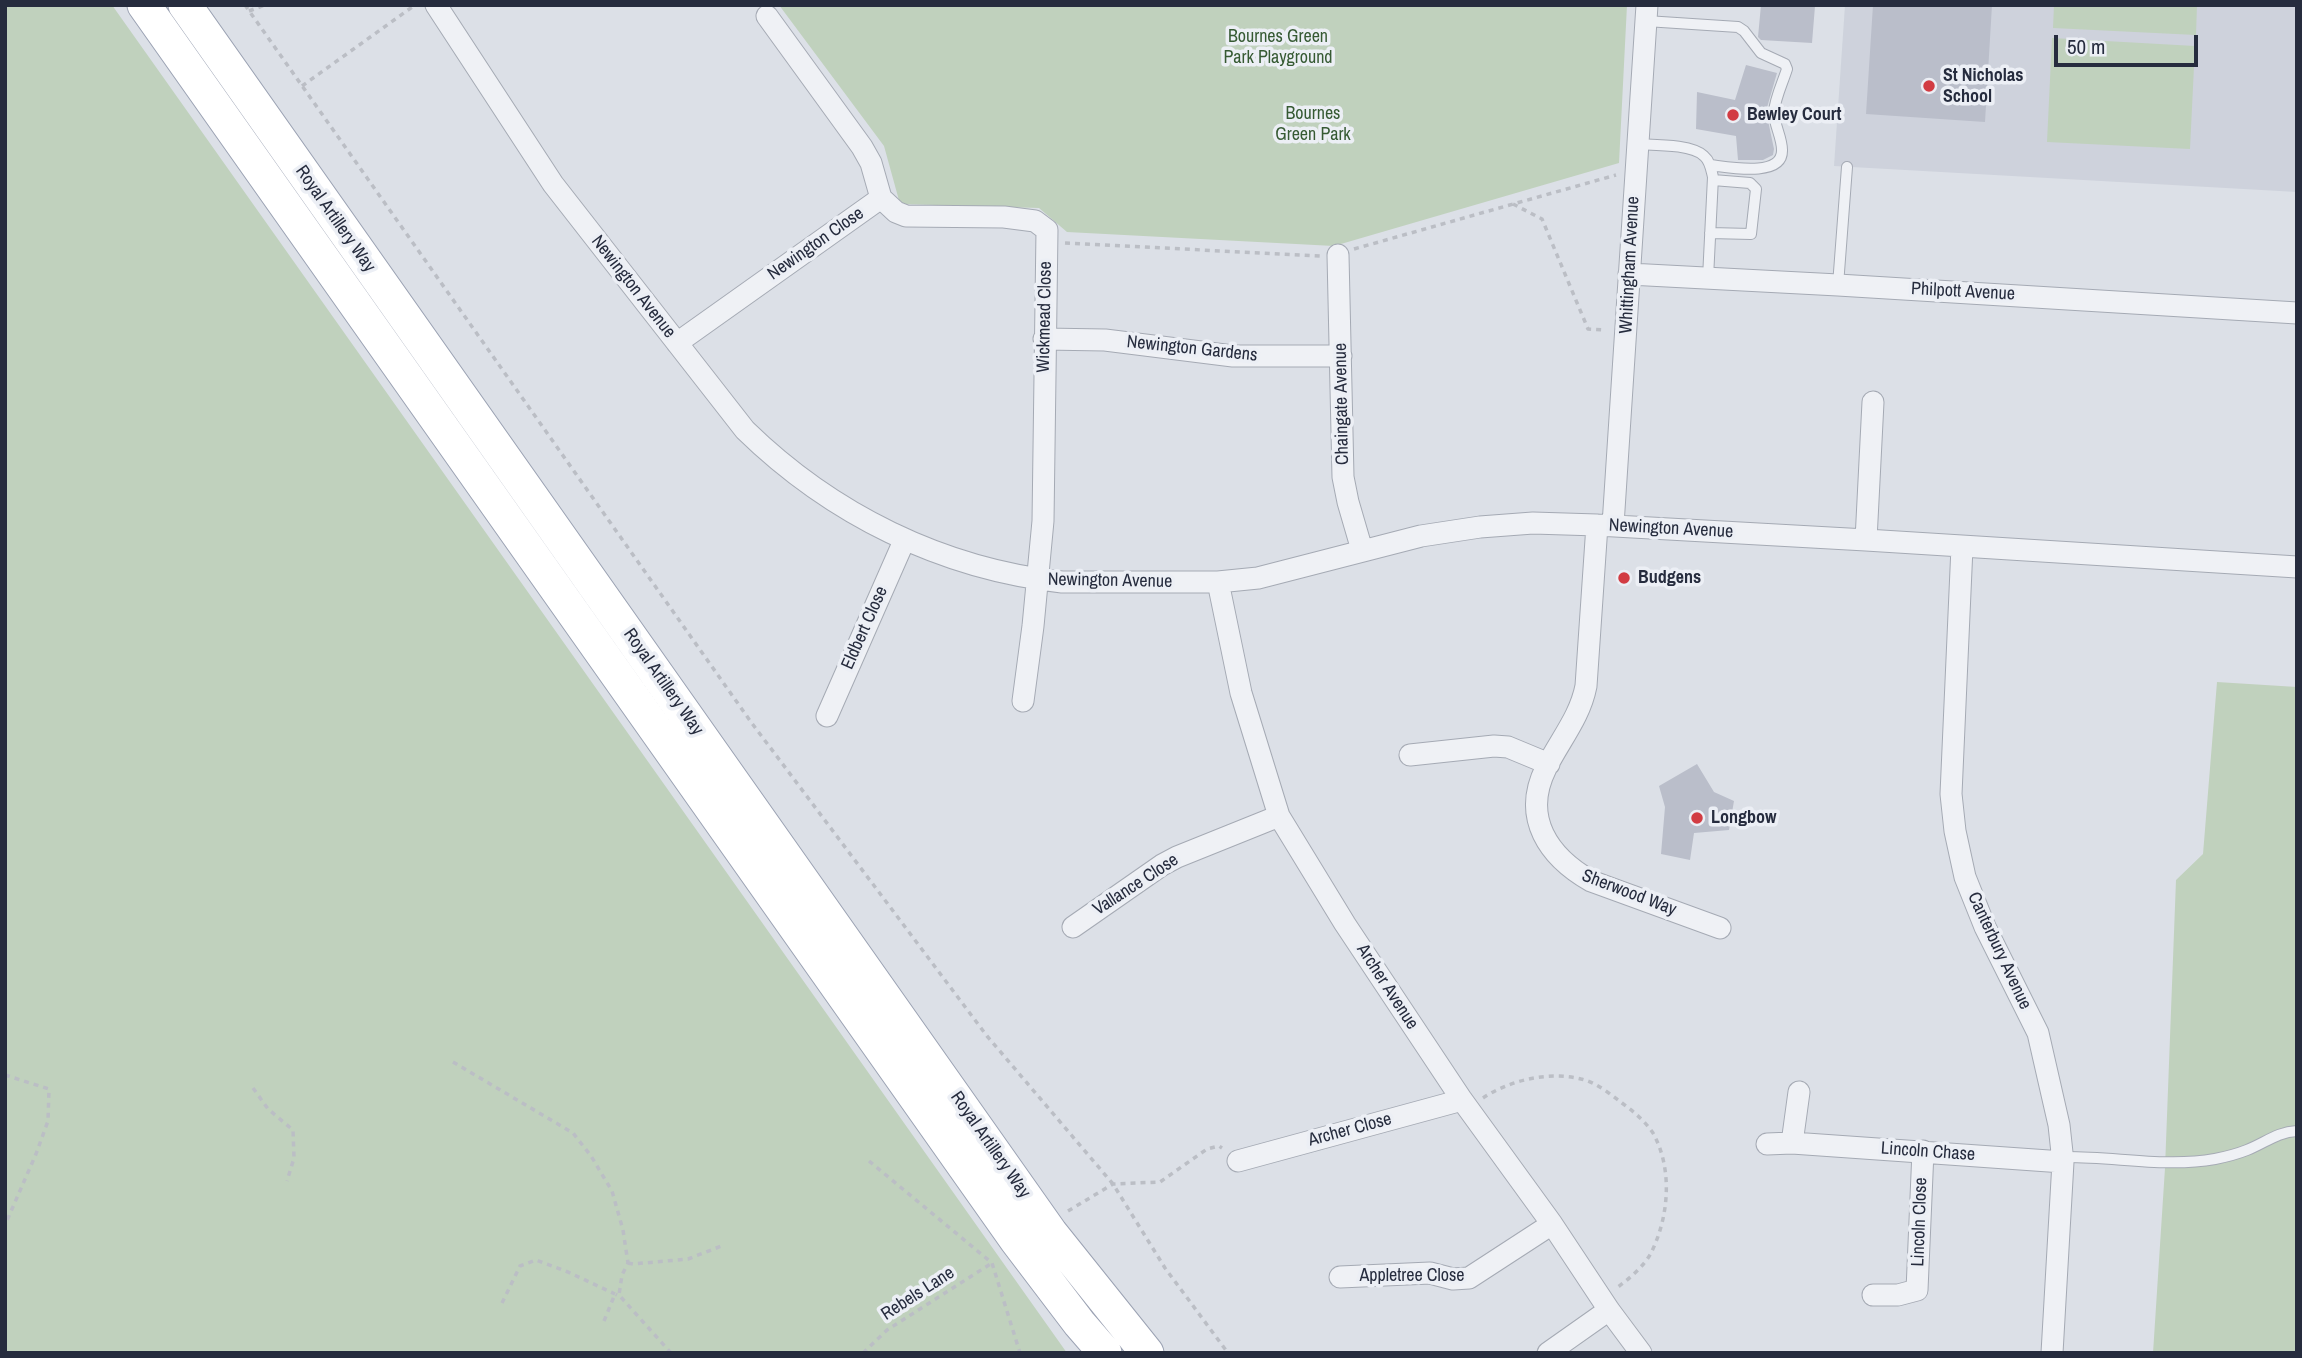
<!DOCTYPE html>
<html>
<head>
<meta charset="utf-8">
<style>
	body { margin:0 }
	#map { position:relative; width:2302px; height:1358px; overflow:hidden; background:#dce0e7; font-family:"Archivo Narrow",sans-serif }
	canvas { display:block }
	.frame { position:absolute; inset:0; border:7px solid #262c3e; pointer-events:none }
	.scale { position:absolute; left:2054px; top:35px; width:144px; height:32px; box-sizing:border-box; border:4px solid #262c3e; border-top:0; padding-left:9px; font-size:21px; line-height:24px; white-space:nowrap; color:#262c3e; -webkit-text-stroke:5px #eceff5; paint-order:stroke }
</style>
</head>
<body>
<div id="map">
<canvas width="2302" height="1358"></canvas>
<div class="frame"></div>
<div class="scale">50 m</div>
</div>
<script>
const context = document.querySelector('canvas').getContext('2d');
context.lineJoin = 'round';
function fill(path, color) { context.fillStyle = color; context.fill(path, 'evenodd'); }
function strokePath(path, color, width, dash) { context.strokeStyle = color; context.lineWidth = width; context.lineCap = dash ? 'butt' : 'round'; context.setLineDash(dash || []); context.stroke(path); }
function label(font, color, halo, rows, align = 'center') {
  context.font = font + ' "Archivo Narrow",sans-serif'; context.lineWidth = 7; context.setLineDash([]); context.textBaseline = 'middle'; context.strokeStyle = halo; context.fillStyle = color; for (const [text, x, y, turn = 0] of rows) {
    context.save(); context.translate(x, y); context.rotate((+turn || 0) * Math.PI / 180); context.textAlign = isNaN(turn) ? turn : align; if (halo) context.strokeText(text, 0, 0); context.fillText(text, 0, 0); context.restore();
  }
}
const built = new Path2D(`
	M1845,5H2297V192L1834,166Z`);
const green = new Path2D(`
	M5,5H112L1067,1353H5Z
	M779,5H1627L1619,163L1334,246L1067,232L1039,208L900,204L884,146Z
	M2054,5H2197L2196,35L2053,28Z
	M2052,38L2195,46L2190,149L2047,142Z
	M2217,682L2297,687V1353H2153L2165,1168L2176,880L2203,854Z`);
const building = new Path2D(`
	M1761,5L1815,6L1812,43L1761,40L1758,37Z
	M1873,5H1992L1985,122L1866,114Z
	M1746,65L1777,73L1766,111L1774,149L1773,155L1763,160H1738L1736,136L1696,129L1697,92L1735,100Z
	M1697,764L1714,792L1734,801L1729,830L1694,833L1690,860L1661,854L1665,807L1659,786Z`);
const path = new Path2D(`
	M245,5L751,722L987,1036L1113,1184L1165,1268L1228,1353
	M249,11L265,5
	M302,86L415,5
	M1513,204L1542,219L1588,329L1606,330
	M1065,243L1320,256
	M1354,249L1616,175
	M453,1062L573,1133L591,1156L612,1191L623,1230L628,1263L622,1275L619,1295L671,1353
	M5,1075L49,1089L48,1121L36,1154L5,1225
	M253,1088L268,1109L293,1130L294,1158L287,1181
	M1483,1098C1510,1080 1549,1071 1581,1079C1596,1082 1610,1094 1622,1103C1634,1112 1645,1121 1653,1133C1673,1169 1669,1217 1651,1253C1644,1266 1630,1278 1618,1287
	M869,1161L992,1263L1020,1353
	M1068,1211L1113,1184L1160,1182L1207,1149L1219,1146L1222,1148
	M628,1263L633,1264L688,1259L724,1245
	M502,1303L520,1266L536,1260L568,1272L615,1294
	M604,1321L615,1294L617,1295
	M863,1353L887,1330L992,1263`);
const lane = new Path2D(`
	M1646,21L1738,27L1744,31L1761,53L1785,64L1787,69C1783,82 1775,98 1774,112C1774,125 1782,137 1782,150C1783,178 1728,167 1710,165
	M1637,144C1654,145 1692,144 1704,156C1710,161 1711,169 1713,177L1708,278
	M1710,233L1751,234L1756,189L1750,183L1713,180
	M1838,285L1847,167
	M2062,1157C2113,1156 2165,1168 2215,1159C2225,1157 2237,1154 2247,1150C2265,1143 2277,1132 2297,1131`);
const street = new Path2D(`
	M436,5L553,184L745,430C831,514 942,569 1062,582H1218L1258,578L1421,536L1480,527L1533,523L1597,525L1866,540L2297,567
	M881,198L896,212L906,216L1004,217L1035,221L1047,230L1043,521L1033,626L1023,701
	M1338,255L1343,477L1348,502L1362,550
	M1629,274L1838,285L2297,313
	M1044,339L1105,340L1233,356H1341
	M677,343L881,198L871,163L862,147L767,16
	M1597,525L1586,686C1580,717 1560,740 1546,768C1521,818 1549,857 1591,881L1720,928
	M1613,525L1647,5
	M1866,540L1873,402
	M1962,547L1951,794L1955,831L1965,877L1985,927L2038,1033L2059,1125L2063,1162L2052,1353
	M1218,582L1241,693L1279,816L1345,924L1462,1100L1552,1224L1609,1310L1641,1353
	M827,716L904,541
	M1410,755L1494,746L1508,747L1549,764
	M1073,927L1162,865L1177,857L1279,816
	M1792,1143L1799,1092
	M1767,1144L1792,1143L2063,1162
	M1238,1161L1462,1100
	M1340,1277L1430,1273L1453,1279L1469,1278L1552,1224
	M1873,1295H1898L1917,1290L1923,1151
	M1548,1353L1609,1310`);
const primary = new Path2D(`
	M144,5L1016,1240L1079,1323L1105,1353
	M185,5L1051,1233L1147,1353`);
const markers = [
	[1929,86,7,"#d23c43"],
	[1733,115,7,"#d23c43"],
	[1624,578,7,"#d23c43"],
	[1697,818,7,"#d23c43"]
];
const parkNames = [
	["Bournes Green",1278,37],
	["Park Playground",1278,58],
	["Bournes",1313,114],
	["Green Park",1313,135]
];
const poiNames = [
	["St Nicholas",1943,76],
	["School",1943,97],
	["Bewley Court",1747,115],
	["Budgens",1638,578],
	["Longbow",1711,818]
];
const streetNames = [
	["Royal Artillery Way",335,219,55],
	["Newington Close",816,244,-35],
	["Whittingham Avenue",1630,265,-87],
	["Newington Avenue",633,287,52],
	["Philpott Avenue",1963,292,3],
	["Wickmead Close",1045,317,-89],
	["Newington Gardens",1192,349,6],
	["Chaingate Avenue",1342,404,-91],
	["Newington Avenue",1671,529,3],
	["Newington Avenue",1110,581,1],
	["Eldbert Close",865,628,-66],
	["Royal Artillery Way",663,682,55],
	["Vallance Close",1136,885,-33],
	["Sherwood Way",1629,893,21],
	["Canterbury Avenue",1999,951,65],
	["Archer Avenue",1387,987,57],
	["Archer Close",1350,1130,-15],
	["Royal Artillery Way",990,1145,55],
	["Lincoln Chase",1928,1152,4],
	["Lincoln Close",1920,1222,-88],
	["Appletree Close",1412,1276],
	["Rebels Lane",918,1294,-33]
];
fill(built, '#ced2dc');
fill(green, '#c0d1bd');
fill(building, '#babeca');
strokePath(lane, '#a5aab4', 12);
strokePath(street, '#a5aab4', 23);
strokePath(primary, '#9ba2b3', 35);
strokePath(path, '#bbbec5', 3.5, [5, 5]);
strokePath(lane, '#eff1f5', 10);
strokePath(street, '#eff1f5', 21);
strokePath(primary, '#fff', 33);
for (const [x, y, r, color] of markers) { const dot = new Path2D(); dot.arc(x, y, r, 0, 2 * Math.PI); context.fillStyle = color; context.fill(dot); strokePath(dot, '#eceff5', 2.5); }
label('18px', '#365a33', '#eceff5', parkNames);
label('bold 18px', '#262c3e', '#eceff5', poiNames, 'left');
label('18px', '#262c3e', '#eceff5', streetNames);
</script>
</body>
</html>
